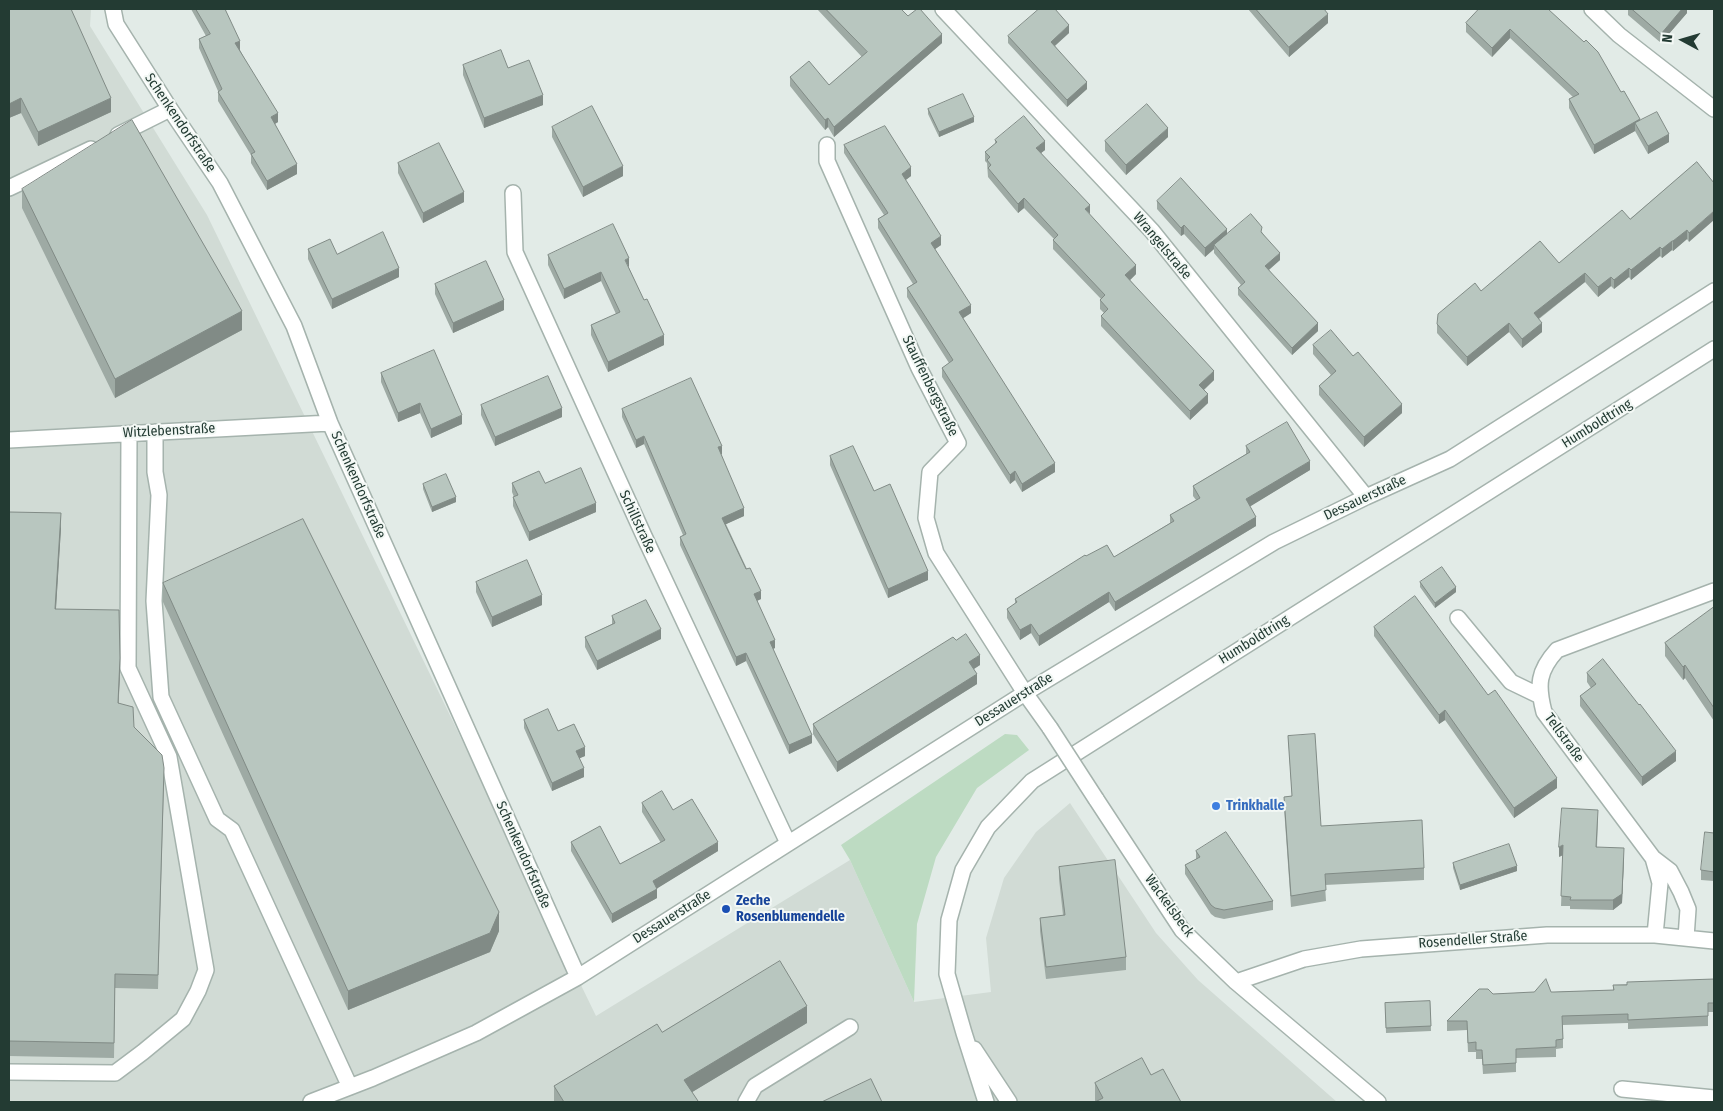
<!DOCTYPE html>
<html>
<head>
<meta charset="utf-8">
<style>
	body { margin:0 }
	#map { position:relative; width:1723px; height:1111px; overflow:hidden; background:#e2ebe7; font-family:"Fira Sans Condensed",sans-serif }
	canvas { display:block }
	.frame { position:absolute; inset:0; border:10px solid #233b33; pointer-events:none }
	.north { position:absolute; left:1658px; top:15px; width:50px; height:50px; -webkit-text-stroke:4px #f3f8f5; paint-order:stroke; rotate:276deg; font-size:14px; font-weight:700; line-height:20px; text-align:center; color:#233b33 }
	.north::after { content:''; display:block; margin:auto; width:18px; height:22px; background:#233b33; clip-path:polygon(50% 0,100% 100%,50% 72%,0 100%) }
</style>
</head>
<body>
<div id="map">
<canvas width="1723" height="1111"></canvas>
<div class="frame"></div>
<div class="north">N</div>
</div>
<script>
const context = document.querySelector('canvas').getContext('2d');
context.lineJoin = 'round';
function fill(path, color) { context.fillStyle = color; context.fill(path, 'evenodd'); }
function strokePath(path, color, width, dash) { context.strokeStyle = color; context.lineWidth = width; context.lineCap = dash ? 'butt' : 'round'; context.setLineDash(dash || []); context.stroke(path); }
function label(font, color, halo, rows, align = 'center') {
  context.font = font + ' "Fira Sans Condensed",sans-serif'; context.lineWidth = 4; context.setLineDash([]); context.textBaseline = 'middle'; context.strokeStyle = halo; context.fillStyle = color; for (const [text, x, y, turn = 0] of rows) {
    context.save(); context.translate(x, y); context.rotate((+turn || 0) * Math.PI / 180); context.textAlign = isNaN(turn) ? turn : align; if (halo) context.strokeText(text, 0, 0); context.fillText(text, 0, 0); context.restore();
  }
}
const built = new Path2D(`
	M9,9H91L90,26L207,215L596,1016L850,860L914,1002L991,992L986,938L1004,878L1036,832L1070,803L1156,933L1198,980L1337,1102H9Z`);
const green = new Path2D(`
	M1005,734L1017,735L1029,750L977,788L936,857L917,924L914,1002L850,860L841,845Z`);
const minor = new Path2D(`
	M113,9L116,24L170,109L220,183L294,326L330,423L578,977
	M943,9L1152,231L1366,497
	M1592,9L1619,35L1714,109
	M118,135L170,109
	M827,145V161L919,368L958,443L930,472L926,518L936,553L1025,693L1050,728
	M9,188L91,149
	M513,193L515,252L644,536L788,843
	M155,432V472L159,495L154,601L161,697L217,819L232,830L350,1087
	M9,440L330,423
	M1458,618L1511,682L1540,696
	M1096,799L1182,930L1236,982L1378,1102
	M1653,858L1544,712C1537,685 1538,671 1557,650L1714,591
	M1655,935L1660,883L1653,858L1670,871L1681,892L1688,909L1686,938
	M1236,982L1304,959L1361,949L1547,935H1655L1714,941
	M974,1049L1009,1102
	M9,1072L115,1073L143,1052L183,1019L198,991L206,970L169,757L128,668L129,434
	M1622,1089L1714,1098
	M311,1102L373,1078L476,1033L578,977L1025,693L1274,542L1366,497L1450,459L1714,291
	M746,1102L755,1086L850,1027
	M986,1102L964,1033L947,974L949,920L963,870L988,827L1032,781L1714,349`);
const minorBridge = new Path2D(`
	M1050,728L1096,799`);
const wall = new Path2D(`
	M9,9L111,112L38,146L21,113L9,118Z
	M191,9H225L240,50L278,122L275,124L297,174L267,190L251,163V155L218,101V91L199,48V39L206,36Z
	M817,9H901L908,16L942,43L834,137L828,127L825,130L790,86V77L829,85L862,57Z
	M1248,9H1324L1328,23L1289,57Z
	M1479,9L1621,92L1640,120L1669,142L1648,154L1635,131L1594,154L1569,108V99L1573,97L1510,38L1492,57L1466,32V23Z
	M1628,9H1687V13L1661,43L1628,15Z
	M1069,33L1055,46L1087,89L1067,107L1008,43V36Z
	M463,65L508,68L543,105L484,128L463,75Z
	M928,109L974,122L939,137L928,114Z
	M552,127L623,176L583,197L552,137Z
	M1168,137L1126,175L1105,151V141Z
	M995,140L1045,150L1041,153L1136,274L1130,280L1214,380L1204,390L1208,403L1190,420L1101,326V316L1104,313L1100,309V300L1101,299L1053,249V240L1054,239L1024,208L1018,213L988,177L987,163L985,161V152L995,144Z
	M844,145L911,176L905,180L941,245L935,249L971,313L963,318L1055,472L1022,492L1015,480L1010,484L942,377V368L949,363L907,297V288L913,284L878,228V219L884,215L844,153Z
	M1697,162L1689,242L1687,239L1673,251L1672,250L1662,258L1660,256L1631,280L1629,277L1614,289L1611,286L1598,297L1585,282L1539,319L1542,332L1522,348L1509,332L1467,366L1437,333V324L1481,291L1559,263L1630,219Z
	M398,163L464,202L423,223L398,173Z
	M22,189L242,330L115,398L22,208Z
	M1157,201L1227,234L1262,232L1280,260L1269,270L1318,331L1292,355L1238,295V288L1241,285L1214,253V249L1205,257L1184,234L1181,236L1157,209Z
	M308,249L337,254L399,277L332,309L308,259Z
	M548,255L629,268L664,345L608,372L591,335V325L616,314L601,281L564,299L548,265Z
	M435,284L504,310L453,333L435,294Z
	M1313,345L1402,413L1364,447L1319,395V386L1331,375L1313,354Z
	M381,373L462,424L431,438L420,413L398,422L381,382Z
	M481,405L562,417L495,446L481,415Z
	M622,409L722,454H721L744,516L726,524L761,599L757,601L775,648L773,649L812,743L789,754L746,661L736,666L680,545V537L683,535L644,444L636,448L622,417Z
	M1246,446L1310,470L1250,506L1256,526L1115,611L1109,602L1039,646L1031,633L1020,640L1007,618V609L1015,604V599L1086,556L1114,557L1170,523V515L1196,500L1193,496V486L1246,454Z
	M830,456L874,491L928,580L888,598L830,465Z
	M512,483H545L596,512L529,541L513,506V497H514L512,492Z
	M423,484L456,502L432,512L423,489Z
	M9,512L61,528L56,609L120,673L118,703L134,727L164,782L158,989L115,988L114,1058L9,1056Z
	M476,582L542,605L492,627L476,592Z
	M1420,582L1456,592L1435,608L1420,587Z
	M163,583L499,931L490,952L348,1010L163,602Z
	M1714,607V721L1685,678L1683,680L1665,656V643Z
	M612,616L661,639L597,670L585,647V637L612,624Z
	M1374,627L1557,788L1514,818L1445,720L1439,724L1374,636Z
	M956,640L980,665L974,669L977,684L837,772L813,734V724Z
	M1587,673L1676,761L1642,786L1580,706V696L1591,688L1587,682Z
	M524,720L558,731L585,756L579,758L584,777L552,791L524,728Z
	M1288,736L1321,826L1424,868V880L1325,885L1326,901L1291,907L1284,808V797L1292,796Z
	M642,803L673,810L718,851L657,888V898L612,923L571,851V842L620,864L661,843L642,812Z
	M1598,820L1597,847L1624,858L1622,903L1613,910L1570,909V906H1561L1563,855L1559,857Z
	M1714,833V881L1701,880V870Z
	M1196,851L1273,901V910L1224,919L1215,917L1211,914L1185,874V865L1196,859Z
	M1453,863L1517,871L1460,890L1453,868Z
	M1059,867L1126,957V970L1046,979L1040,931V918L1063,915L1059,879Z
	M1714,979V1012H1708V1026L1628,1029V1023L1563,1025V1048L1556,1049V1057L1516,1058V1072L1483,1074L1482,1059H1476V1052H1468L1467,1030L1447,1031V1021L1493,994L1613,990V985Z
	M1430,1001L1431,1031L1386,1033L1385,1003Z
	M807,1023L692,1092L698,1102H554V1086L662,1032Z
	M1151,1075L1095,1102V1083Z`);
const shadedWall = new Path2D(`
	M1682,9H1687V13L1661,43V34Z
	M1328,14V23L1289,57V47Z
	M1069,25V33L1051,49V42Z
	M1510,29V38L1492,57V48Z
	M942,34V43L834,137V127Z
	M240,41V50L235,52V43Z
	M1087,82V89L1067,107V100Z
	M543,95V105L484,128V118Z
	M21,98V113L9,118V104Z
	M111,98V112L38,146V132Z
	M278,113V122L271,126V117Z
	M974,117V122L939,137V132Z
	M828,118V127L825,130V120Z
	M1640,119V128L1635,123V131L1594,154V145Z
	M1168,128V137L1126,175V165Z
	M1669,134V142L1648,154V146Z
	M1045,141V150L1036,157V148Z
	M297,164V174L267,190V181Z
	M623,166V176L583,197V187Z
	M911,167V176L902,183V174Z
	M464,192V202L423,223V213Z
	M1024,198V208L1018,213V204Z
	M1090,205V214L1085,209Z
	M1714,211V220L1689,242V233Z
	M1184,225V234L1181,236V228Z
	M1227,229V238L1214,245V249L1205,257V248Z
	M1687,230V239L1673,251V241Z
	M941,236V245L931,252V243Z
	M1672,241V250L1662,258V249Z
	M1660,247V256L1631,280V270Z
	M1280,253V260L1265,273V266Z
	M629,258V268L625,260Z
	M1136,265V274L1125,285V275Z
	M399,268V277L332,309V299Z
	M1629,268V277L1614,289V280Z
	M601,272V281L564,299V289Z
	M1585,273V282L1534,322V313Z
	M1611,277V286L1598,297V287Z
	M504,300V310L453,333V323Z
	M971,305V313L959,321V312Z
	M242,311V330L115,398V379Z
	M1318,323V331L1292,355V348Z
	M1509,323V332L1467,366V357Z
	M1542,323V332L1522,348V339Z
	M664,335V345L608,372V362Z
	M1214,371V380L1199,394V385Z
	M1208,394V403L1190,420V411Z
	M420,403V413L398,422V413Z
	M1402,404V413L1364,447V437Z
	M562,408V417L495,446V437Z
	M462,415V424L431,438V429Z
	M644,436V444L636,448V440Z
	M722,446V454L718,456V447Z
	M1310,461V470L1246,509V499Z
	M1055,463V472L1022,492V484Z
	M1015,471V480L1010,484V475Z
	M456,497V502L432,512V507Z
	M596,503V512L529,541V532Z
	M744,508V516L722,526V518Z
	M61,513V528L55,623V609Z
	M1256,517V526L1115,611V602Z
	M928,571V580L888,598V589Z
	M1456,587V592L1435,608V603Z
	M761,591V599L754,602V594Z
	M1109,592V602L1039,646V636Z
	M542,595V605L492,627V617Z
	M1031,624V633L1020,640V630Z
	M661,629V639L597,670V661Z
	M775,640V648L770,650V642Z
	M746,653V661L736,666V657Z
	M980,655V665L969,672V662Z
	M120,658V673L118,717V703Z
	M1685,665V678L1683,680V667Z
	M977,674V684L837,772V762Z
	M1445,710V720L1439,724V715Z
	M812,735V743L789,754V745Z
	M585,747V756L576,760V751Z
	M1676,751V761L1642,786V777Z
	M584,768V777L552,791V783Z
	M1557,778V788L1514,818V808Z
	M718,842V851L653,891V881Z
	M1563,845V855L1559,857V847Z
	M1624,858L1622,903L1613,910V900Z
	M1517,866V871L1460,890V885Z
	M657,889V898L612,923V914Z
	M499,912V931L490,952L348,1010V991Z
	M807,1006V1023L684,1097V1080Z`);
const building = new Path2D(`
	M9,9H71L111,98L38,132L21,98L9,104Z
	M196,9H225L240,41L235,43L278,113L271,117L297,164L267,181L251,154L255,152L218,92L222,89L199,39L210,34Z
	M826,9H901L908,16L917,9H920L942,34L834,127L828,118L825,120L790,77L809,61L829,85L867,52Z
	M1039,9H1055L1069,25L1051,42L1087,82L1067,100L1008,36Z
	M1256,9H1324L1328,14L1289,47Z
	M1479,9H1548L1584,42L1586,40L1598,52L1621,92L1624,91L1640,119L1594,145L1569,99L1579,94L1510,29L1492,48L1466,23Z
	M1632,9H1682L1661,34Z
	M501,50L508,68L529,60L543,95L484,118L463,65Z
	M963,94L974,117L939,132L928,109Z
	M1147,104L1168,128L1126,165L1105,141Z
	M592,106L623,166L583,187L552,127Z
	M1657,112L1669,134L1648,146L1635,123Z
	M1024,116L1045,141L1036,148L1090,205L1085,209L1136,265L1125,275L1214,371L1199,385L1208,394L1190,411L1101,316L1108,309L1100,300L1105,295L1053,240L1058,235L1024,198L1018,204L988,168L991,165L987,160L990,157L985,152L997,142L995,140Z
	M132,120L242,311L115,379L22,189Z
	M885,126L911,167L902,174L941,236L931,243L971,305L959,312L1055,463L1022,484L1015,471L1010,475L942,368L953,360L907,288L917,282L878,219L888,213L844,145Z
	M439,143L464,192L423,213L398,163Z
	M1697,162L1714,183V211L1689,233L1687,230L1673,241H1672L1662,249L1660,247L1631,270L1629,268L1614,280L1611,277L1598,287L1585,273L1534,313L1542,323L1522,339L1509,323L1467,357L1437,324L1438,314L1475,283L1481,291L1540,241L1559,263L1622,210L1630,219Z
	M1181,178L1227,229L1205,248L1184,225L1181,228L1157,201Z
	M1251,214L1262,227L1261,232L1280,253L1265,266L1318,323L1292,348L1238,288L1245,282L1214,245Z
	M613,224L629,258L625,260L644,300L647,299L664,335L608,362L591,325L620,312L601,272L564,289L548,255Z
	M383,232L399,268L332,299L308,249L330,239L337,254Z
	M486,261L504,300L453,323L435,284Z
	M1331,330L1353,356L1358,352L1402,404L1364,437L1319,386L1336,371L1313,345Z
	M434,350L462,415L431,429L420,403L398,413L381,373Z
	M548,376L562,408L495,437L481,405Z
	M691,378L722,446L718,447L744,508L722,518L746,569L750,568L761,591L754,594L775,640L770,642L812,735L789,745L746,653L736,657L680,537L686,534L644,436L636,440L622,409Z
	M1287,422L1310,461L1246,499L1256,517L1115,602L1109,592L1039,636L1031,624L1020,630L1007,609L1017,602L1015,599L1085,555L1086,556L1107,545L1114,557L1174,521L1170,515L1200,498L1193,486L1250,452L1246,446Z
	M853,446L874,491L890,484L928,571L888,589L830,456Z
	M581,468L596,503L529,532L513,497L518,495L512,483L539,471L545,483Z
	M446,474L456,497L432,507L423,484Z
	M9,512L61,513L55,609L119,610L120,658L118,703L133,707L134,727L162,755L164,768L158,975L115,974L114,1043L9,1041Z
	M303,519L499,912L490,933L348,991L163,583Z
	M527,560L542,595L492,617L476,582Z
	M1442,567L1456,587L1435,603L1420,582Z
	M1415,596L1488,695L1495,690L1557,778L1514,808L1445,710L1439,715L1374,627Z
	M646,600L661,629L597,661L585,637L615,623L612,616Z
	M1714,607V708L1685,665L1683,667L1665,643Z
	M966,634L980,655L969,662L977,674L837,762L813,724L953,637L956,640Z
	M1603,659L1639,705L1640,704L1676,751L1642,777L1580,696L1596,684L1587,673Z
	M548,709L558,731L574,724L585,747L576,751L584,768L552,783L524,720Z
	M1315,734L1321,826L1422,820L1424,868L1325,874L1326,890L1291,896L1284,797L1292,796L1288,736Z
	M662,791L673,810L692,799L718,842L653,881L657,889L612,914L571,842L600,826L620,864L665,840L642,803Z
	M1562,808L1598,810L1596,847L1624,848L1622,894L1613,900H1570L1571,897L1561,896L1563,845L1559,847Z
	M1226,832L1273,901L1224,910L1215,908L1211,905L1185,865L1200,857L1196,851Z
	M1705,832L1714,833V872L1701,870Z
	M1509,844L1517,866L1460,885L1453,863Z
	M1115,860L1126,957L1046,967L1040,918L1065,915L1059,867Z
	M780,961L807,1006L684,1080L698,1101L696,1102H564L554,1086L657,1024L662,1032Z
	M1546,979L1551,992H1554L1614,990L1613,985H1627V982L1714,979V1003H1708V1016L1628,1020V1014L1562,1016L1563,1039L1556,1040V1047L1516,1049V1063L1483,1065L1482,1050H1476V1042L1468,1043L1467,1021H1447L1479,989H1488L1493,994L1534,992Z
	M1430,1001L1431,1026L1386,1028L1385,1003Z
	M1142,1058L1151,1075L1163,1069L1181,1102H1095L1103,1098L1095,1083Z
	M871,1079L882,1102H822Z`);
const markers = [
	[1216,806,5,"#3f7fe0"],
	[726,909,5,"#1a4fb4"]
];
const streetNames = [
	["Schenkendorfstraße",180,123,56],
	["Wrangelstraße",1162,246,50],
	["Stauffenbergstraße",930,386,64],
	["Humboldtring",1597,424,-32],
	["Witzlebenstraße",169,431,-3],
	["Schenkendorfstraße",358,485,66],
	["Dessauerstraße",1365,498,-25],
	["Schillstraße",637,522,65],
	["Humboldtring",1254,640,-32],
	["Dessauerstraße",1014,700,-32],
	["Tellstraße",1564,738,54],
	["Schenkendorfstraße",523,855,66],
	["Wackelsbeck",1169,906,54],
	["Dessauerstraße",672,917,-32],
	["Rosendeller Straße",1473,940,-4]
];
const shopNames = [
	["Trinkhalle",1226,806]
];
const transitNames = [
	["Zeche",736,901],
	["Rosenblumendelle",736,917]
];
fill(built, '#d1dbd5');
fill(green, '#bddbc2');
strokePath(minor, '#a5b3ad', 18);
strokePath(minor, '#fff', 15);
strokePath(minorBridge, '#a5b3ad', 18, []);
strokePath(minorBridge, '#fff', 15);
fill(wall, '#9eaaa4');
fill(shadedWall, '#818b86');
fill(building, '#b8c6bf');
strokePath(building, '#818b86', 1);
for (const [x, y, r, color] of markers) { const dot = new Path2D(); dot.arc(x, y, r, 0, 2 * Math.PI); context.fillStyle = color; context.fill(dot); strokePath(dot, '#f3f8f5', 2); }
label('14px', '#233b33', '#f3f8f5', streetNames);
label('bold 14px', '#366cbe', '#f3f8f5', shopNames, 'left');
label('bold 14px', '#164399', '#f3f8f5', transitNames, 'left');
</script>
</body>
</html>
